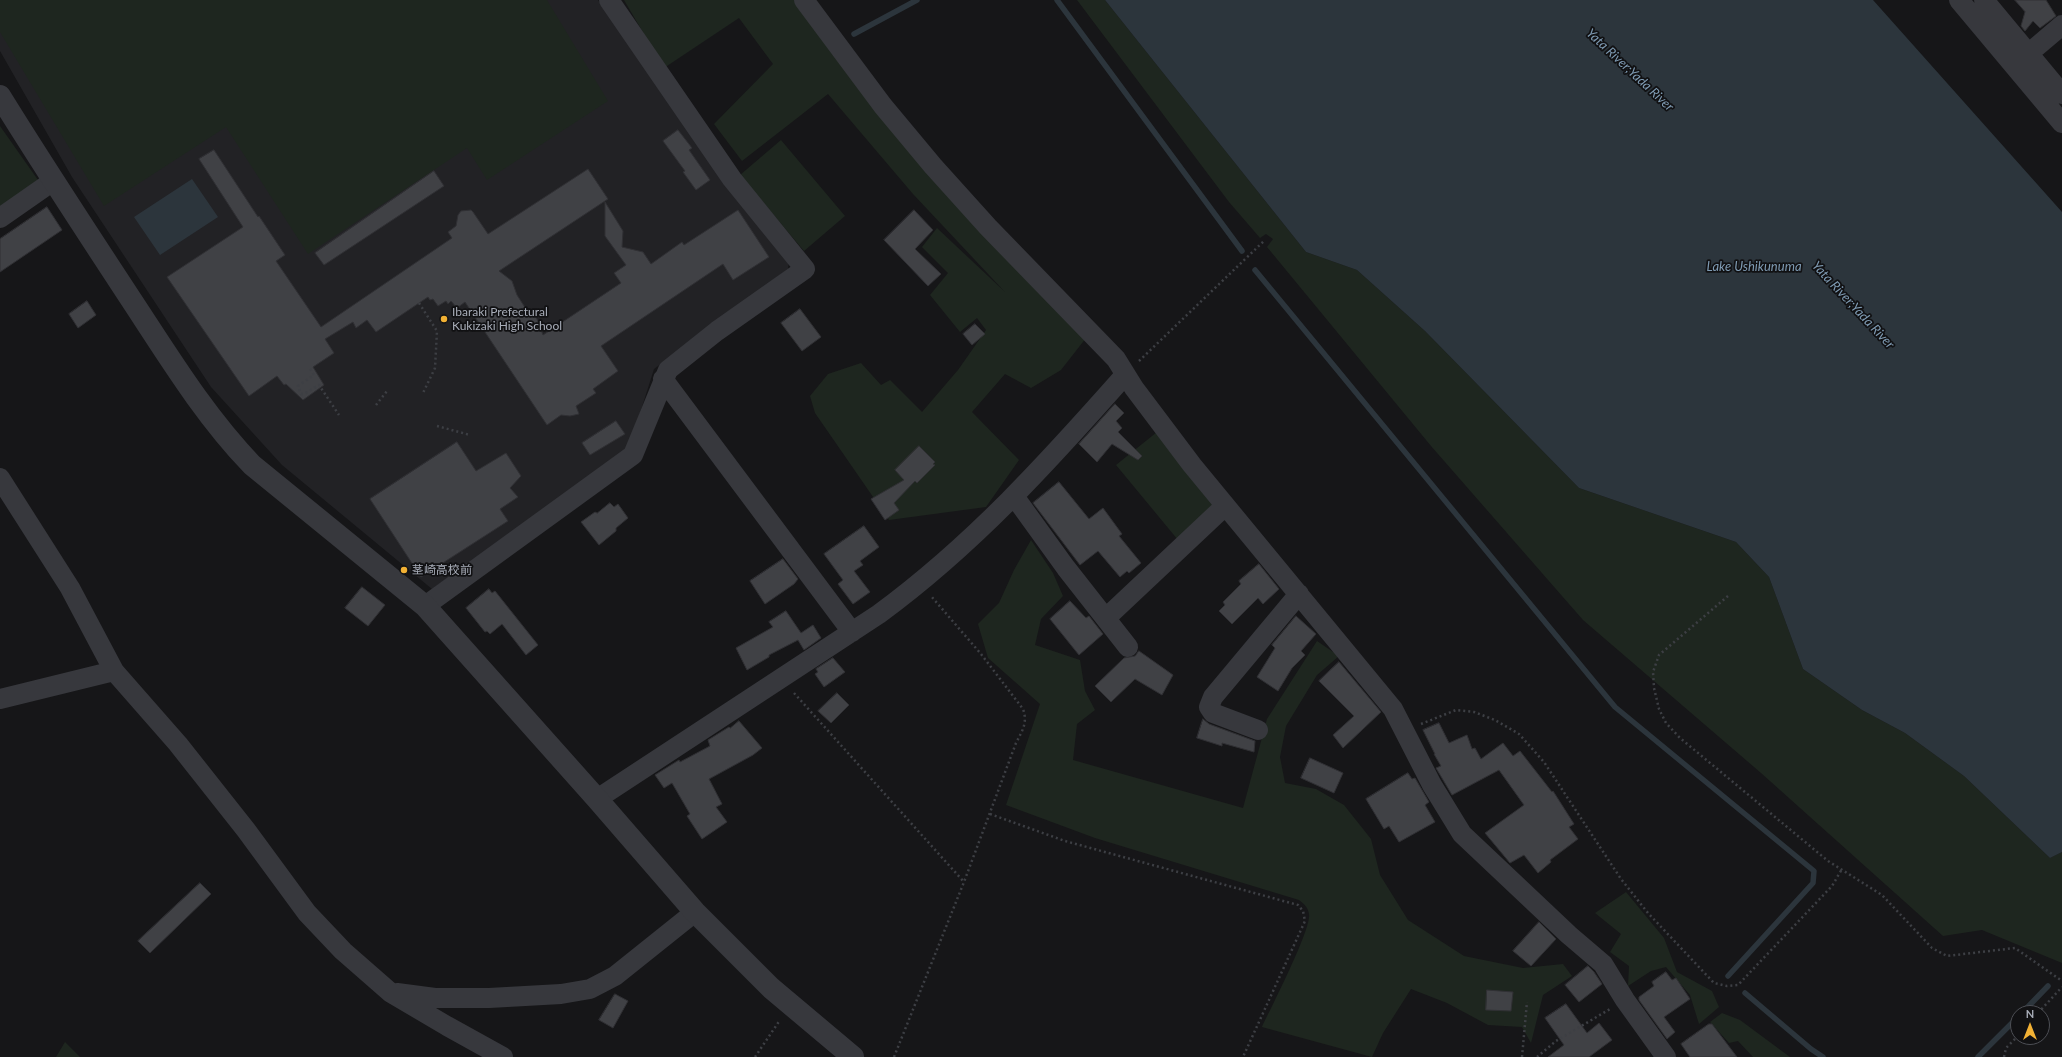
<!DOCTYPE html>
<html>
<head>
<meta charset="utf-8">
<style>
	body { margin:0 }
	#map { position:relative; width:2062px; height:1057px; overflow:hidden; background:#161618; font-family:Lato,sans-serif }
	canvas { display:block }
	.north { position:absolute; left:2010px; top:1005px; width:40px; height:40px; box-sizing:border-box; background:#111113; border:1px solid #4d4f55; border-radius:50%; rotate:0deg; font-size:11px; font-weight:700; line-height:16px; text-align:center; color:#a8adb8 }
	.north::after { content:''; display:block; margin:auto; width:14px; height:18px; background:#f2b134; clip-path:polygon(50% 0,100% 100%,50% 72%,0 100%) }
</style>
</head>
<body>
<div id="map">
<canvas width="2062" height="1057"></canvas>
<div class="north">N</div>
</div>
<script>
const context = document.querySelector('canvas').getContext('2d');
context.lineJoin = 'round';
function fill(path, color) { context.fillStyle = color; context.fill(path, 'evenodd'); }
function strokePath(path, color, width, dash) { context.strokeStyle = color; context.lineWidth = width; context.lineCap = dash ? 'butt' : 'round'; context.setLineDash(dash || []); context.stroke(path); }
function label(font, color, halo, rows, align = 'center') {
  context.font = font + ' Lato,"Noto Sans JP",sans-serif'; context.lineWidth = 3.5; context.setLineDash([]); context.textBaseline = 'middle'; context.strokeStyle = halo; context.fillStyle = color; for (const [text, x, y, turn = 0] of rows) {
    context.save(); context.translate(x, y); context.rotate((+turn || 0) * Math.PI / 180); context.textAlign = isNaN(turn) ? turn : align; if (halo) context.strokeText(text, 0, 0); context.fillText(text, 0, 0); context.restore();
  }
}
const built = new Path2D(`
	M0,0H598L727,186L789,261L788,269L654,369L628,451L432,589L282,465L211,387L72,177L0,51Z`);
const green = new Path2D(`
	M0,0H547L608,101L487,180L467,148L308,254L226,127L104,206L0,32Z
	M624,0H797L1086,338L1061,370L1031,388L1005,374L972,412L1019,460L986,507L889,520L815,413L810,396L828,374L861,363L881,385L890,380L922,412L958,370L986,330L977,318L960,332L930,295L948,273L922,247L937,228L1005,292L913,194L828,94L742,161L714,124L773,64L739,18L664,68Z
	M1077,0H1105L1306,252L1357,270L1425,331L1579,488L1736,542L1769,577L1803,669L1862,710L1905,733L1964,776L2050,858L2062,852V963L1982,930L1943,936L1761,773L1583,620L1431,446L1267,247L1273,239L1266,234L1260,238L1229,202Z
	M0,126L38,180L0,207Z
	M781,140L845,216L804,251L740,175Z
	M1157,432L1218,506L1178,540L1116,465Z
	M1031,540L1053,573L1063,596L1041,619L1035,645L1080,660L1085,691L1095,710L1077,724L1073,760L1243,808L1267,719L1317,641L1339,656L1317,675L1286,726L1280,757L1285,783L1316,789L1344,805L1371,839L1380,875L1408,920L1464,956L1523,968L1563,964L1572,976L1543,995L1531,1043L1522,1027L1488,1025L1447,1003L1411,989L1383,1033L1372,1057L1262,1027C1270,1010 1312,928 1309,914C1308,907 1304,904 1299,900L1095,838L1006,805L1040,704L988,658L978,624L999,603L1014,570Z
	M1626,892L1664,938L1677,972L1712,991L1719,1007L1699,1024L1690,995L1666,967L1651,971L1628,986L1629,966L1610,952L1621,934L1595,913Z
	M1722,1013L1740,1020L1790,1057H1753L1738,1041L1729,1043L1710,1022Z
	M65,1042L80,1057H56Z`);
const water = new Path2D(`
	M1105,0H1873L2062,212V852L2050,858L1964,776L1905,733L1862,710L1803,669L1769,577L1736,542L1579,488L1425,331L1357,270L1306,252Z
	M192,179L218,217L160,255L134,217Z`);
const stream = new Path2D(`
	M1057,0L1242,251
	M854,34L917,0
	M1255,270L1615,707L1814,871L1813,883L1728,976
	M1745,993L1811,1049L1823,1057
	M2022,1013L2048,986
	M1978,1057L2018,1017`);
const building = new Path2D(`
	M2015,0H2046L2056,16L2040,28L2033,21L2025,31L2021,26L2025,12Z
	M678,130L692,148L689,150L710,180L696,190L683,172L685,171L663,141Z
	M214,150L258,217L259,216L285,255L276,261L321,327L452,238L448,232L456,226L458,215L461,211L471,210L473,212L488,234L588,169L608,199L499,271L512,281L517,295L526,309L535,314L543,335L621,283L614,273L626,265L605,236V202L623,231L622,247L643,252L651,264L682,242L684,245L738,210L769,257L733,280L723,264L601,346L618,371L593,389L596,393L576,406L579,414L570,416L561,415L547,425L465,302L457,308L451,301L448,304L446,301L438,306L433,299L430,300L428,297L376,332L367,320L356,328L353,322L325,339L334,353L313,367L324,385L303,400L286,384L284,385L277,376L249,396L167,277L243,227L199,159Z
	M434,171L444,186L324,265L315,253Z
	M47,207L62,230L0,272V239Z
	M914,210L933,230L915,249L941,274L928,286L884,240Z
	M87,301L96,315L78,328L69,314Z
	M800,309L821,337L802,351L781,323Z
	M975,324L985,334L972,345L963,334Z
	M1115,404L1124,413L1116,421L1122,428L1118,432L1142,456L1138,460L1112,444L1097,462L1079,444Z
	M616,421L625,434L590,455L582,443Z
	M457,442L476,471L506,453L521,476L510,488L518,497L500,509L508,521L421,577L370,499Z
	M919,446L935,462L933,464L935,465L917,483L915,481L894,503L899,510L885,520L871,499L904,480L895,470Z
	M1059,482L1089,519L1103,508L1122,534L1119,536L1141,563L1129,573L1127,571L1120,577L1098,551L1080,565L1033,503Z
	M610,503L614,507L618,504L628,518L616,528V531L599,545L581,522L595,512L597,513Z
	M864,526L879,547L860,561L863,565L854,571L870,592L853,604L838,584L843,580L824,554Z
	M783,559L798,579L794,584L765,604L750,581Z
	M1259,564L1279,589L1263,604L1258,598L1232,624L1219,611L1225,605L1223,602L1241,584L1239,581Z
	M362,587L385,605L368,626L345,608Z
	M489,589L492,593L495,591L538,645L526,655L502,624L490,634L487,631L485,632L466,608Z
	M1070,601L1086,618L1089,616L1103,634L1079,655L1050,619Z
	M786,611L801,633L813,625L821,638L804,650L798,640L769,655V657L747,670L736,648L773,627L769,622Z
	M1296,616L1316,634L1301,651L1305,655L1292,668L1278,691L1257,677L1275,648L1272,645Z
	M1139,651L1173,675L1162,695L1135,679L1111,702L1095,686L1124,658L1135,656Z
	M833,658L845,672L824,687L815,674L818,672L816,669Z
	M1339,662L1381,712L1343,748L1333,735L1354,716L1319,681Z
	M837,693L849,705L831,723L818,711Z
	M1203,719L1209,724L1255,741L1254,752L1222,743V746L1197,738Z
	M739,721L762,748L753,755L709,779L722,804L716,807L727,822L702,839L687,816L690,814L672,783L664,788L655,775L679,760L680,762L710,746L708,740L729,727L730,728Z
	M1439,723L1449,743L1467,735L1472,749L1475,748L1481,759L1503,743L1513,756L1520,751L1552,792L1553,791L1574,824L1569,827L1578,839L1550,860L1551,862L1538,873L1524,855L1510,863L1485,833L1524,805L1499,770L1452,795L1436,768L1441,766L1434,754H1435L1423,730Z
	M1310,758L1343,773L1334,793L1301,778Z
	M1408,773L1412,779L1415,778L1429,802L1425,805L1435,822L1399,842L1389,826L1384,829L1366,799Z
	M200,883L211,894L150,953L138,941Z
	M1539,922L1556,939L1531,966L1513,951Z
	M1588,966L1594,972L1602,984L1579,1002L1565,985Z
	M1666,972L1672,980L1676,978L1690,999L1664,1017L1675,1032L1667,1039L1639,1000V997L1654,986L1652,982Z
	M1487,990L1513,992L1511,1011L1486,1010Z
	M615,994L628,1001L613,1028L599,1020Z
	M1566,1004L1587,1033L1599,1023L1612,1040L1589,1057H1548L1564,1045L1545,1018Z
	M1709,1024H1712L1737,1057H1690L1681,1044Z`);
const path = new Path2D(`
	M419,303L437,331L435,368L423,393
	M1139,361L1265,240
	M310,369L314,375L298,386L301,394H304L319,385L339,415
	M376,405L387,391
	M437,426L470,435
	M1728,596L1659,655L1653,672L1654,688L1659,709L1666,723L1680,738L1828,861L1882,895L1932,948L1947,956L2015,948L2062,981
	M794,693L964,882
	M1421,724L1456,710L1474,712L1495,720L1519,734L1544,762L1621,879L1648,913L1714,983L1727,986L1738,985L1832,886L1842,869
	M990,814L1065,841L1298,905L1303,911L1305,921L1243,1057
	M2038,1013L2062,987
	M755,1057L780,1020
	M894,1057L964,882L1016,743C1022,731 1028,723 1023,709L981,654L931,596
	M1522,1057L1527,1002
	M1537,1057L1556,1041L1610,1009
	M2004,1057L2006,1048L2018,1036`);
const minor = new Path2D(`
	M804,0L883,106L933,166L988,227L1116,359L1134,388L1192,465L1393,709L1432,785L1462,834L1569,935L1603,964L1625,1000L1666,1057
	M1959,0L2062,123
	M1984,0L2062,94
	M2028,54L2062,25
	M0,218L53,181
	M663,379L852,632
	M0,478L70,588L114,671L178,744L246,830L307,913L343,951L391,993L447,1026L503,1057
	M1014,496L1066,568L1128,647
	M425,606L633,455L668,370L717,331L805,269L732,179L609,0
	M1106,618L1225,506
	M0,699L114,671
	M1258,730L1213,713L1209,707L1213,697L1299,594
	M597,799L879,614C973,545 1048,462 1125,375
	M397,993L435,998H489L561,994L590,989L615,976L695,912`);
const tertiary = new Path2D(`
	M0,96C44,167 90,237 136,307C172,362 206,417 252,465L425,606L597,799L695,912L771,988L853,1057`);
const markers = [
	[444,319,4,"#f2b134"],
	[404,570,4,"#f2b134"]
];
const poiNames = [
	["Ibaraki Prefectural",452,312],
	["Kukizaki High School",452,326],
	["茎崎高校前",412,570]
];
const waterNames = [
	["Yata River;Yada River",1630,70,43],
	["Lake Ushikunuma",1754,267],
	["Yata River;Yada River",1853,305,47]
];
fill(built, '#222225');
fill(green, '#1e261f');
fill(water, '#2c353c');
strokePath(stream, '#2c353c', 5.5);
fill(building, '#404145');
strokePath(building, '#303034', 1);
strokePath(path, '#3d3f44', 2.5, [2, 3]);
strokePath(minor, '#37383d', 20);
strokePath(tertiary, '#37383d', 22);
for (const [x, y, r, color] of markers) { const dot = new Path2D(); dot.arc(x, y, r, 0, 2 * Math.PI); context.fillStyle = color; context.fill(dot); strokePath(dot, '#111113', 1.5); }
label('12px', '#a8adb8', '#111113', poiNames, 'left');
label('italic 13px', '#7f9bb3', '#111113', waterNames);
</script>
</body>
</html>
